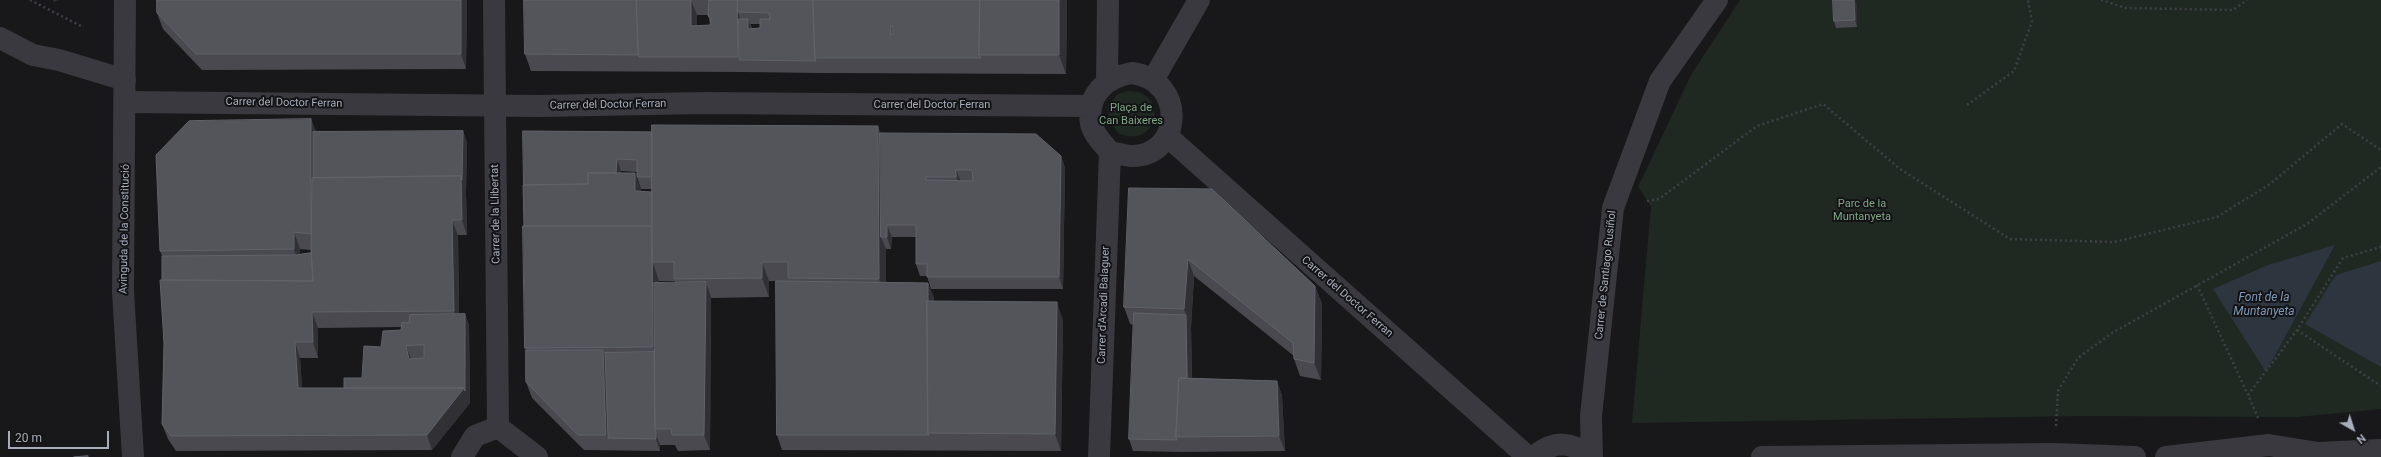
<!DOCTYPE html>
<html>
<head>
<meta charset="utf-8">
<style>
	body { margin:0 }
	#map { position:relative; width:2381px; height:457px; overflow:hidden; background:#18181a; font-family:Roboto,sans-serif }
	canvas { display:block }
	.north { position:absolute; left:2333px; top:409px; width:40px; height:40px; -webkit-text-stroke:3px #131315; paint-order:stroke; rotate:141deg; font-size:11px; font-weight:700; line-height:16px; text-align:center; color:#a9adbb }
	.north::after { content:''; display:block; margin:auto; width:14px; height:18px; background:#a9adbb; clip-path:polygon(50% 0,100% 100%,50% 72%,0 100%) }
	.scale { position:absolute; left:8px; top:431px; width:101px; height:18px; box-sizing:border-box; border:2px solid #a9adbb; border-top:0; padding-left:5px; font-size:12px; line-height:14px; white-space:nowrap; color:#a9adbb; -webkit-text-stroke:3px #131315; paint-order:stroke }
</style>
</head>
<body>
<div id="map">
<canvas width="2381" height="457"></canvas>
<div class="north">N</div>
<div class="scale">20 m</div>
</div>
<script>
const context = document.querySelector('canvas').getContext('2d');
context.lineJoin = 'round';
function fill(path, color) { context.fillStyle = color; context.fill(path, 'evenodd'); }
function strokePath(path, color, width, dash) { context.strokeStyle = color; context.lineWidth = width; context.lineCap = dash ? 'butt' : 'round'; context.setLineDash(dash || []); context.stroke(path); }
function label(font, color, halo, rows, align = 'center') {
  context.font = font + ' Roboto,sans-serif'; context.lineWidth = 4; context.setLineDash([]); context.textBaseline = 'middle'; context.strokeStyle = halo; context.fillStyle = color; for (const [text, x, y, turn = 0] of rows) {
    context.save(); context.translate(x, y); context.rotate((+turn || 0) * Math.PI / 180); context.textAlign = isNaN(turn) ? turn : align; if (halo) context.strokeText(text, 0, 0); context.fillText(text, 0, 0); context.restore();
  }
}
const green = new Path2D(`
	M1740,0H2381V409L2298,417L2084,416L1632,423L1651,206L1638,187L1691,75Z
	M1128,91C1170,90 1159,151 1118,133L1109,120L1108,105L1118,94Z`);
const water = new Path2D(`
	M2335,245L2266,372L2213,289L2268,265Z
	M2381,261V367L2305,324L2336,275Z`);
const path = new Path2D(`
	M30,0L81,26
	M2101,0L2126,8L2233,10L2247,0
	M1967,105L2014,71L2032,21L2028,0
	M1647,201L1659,199L1757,126L1823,104L1900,169L2010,239L2114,242L2217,217L2270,184L2342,124L2381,150
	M2197,285L2248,395
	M2297,330L2381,386
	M2258,418L2248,395L2297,330L2343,258L2381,247
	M2056,426L2058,391L2078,358L2112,333L2307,224L2381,167`);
const minor = new Path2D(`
	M494,0L498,427
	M0,38L33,55L59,60L125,80
	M1132,73C1187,80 1183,157 1131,156C1124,155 1116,153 1110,152C1103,144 1094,135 1091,124C1086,95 1106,77 1132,73Z
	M1153,80L1199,0
	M1107,81L1108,0
	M125,102L539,106L705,103L1091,106
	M1167,136L1528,457
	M462,457L475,436L498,427L537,457
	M1099,457L1110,152
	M1534,457C1553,440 1572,441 1591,457
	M1592,457L1591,416L1613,208L1660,81L1717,0
	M1762,457L2054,454L2135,457
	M2166,457L2269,445L2318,453L2381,450`);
const tertiary = new Path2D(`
	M125,0L123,291L133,457`);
const wall = new Path2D(`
	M467,0L466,69L202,70L163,29L157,13Z
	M524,0H1067L1066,74L820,73L743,72L531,71L525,54ZM697,15H708L710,24V25L697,26ZM750,24H760V28H752Z
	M1857,5V27L1836,28L1834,21Z
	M311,119L316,132L463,131L467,143L466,192L467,235H458L459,314H465L469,326L470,403L432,450L176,451L168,439L162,424L164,343L162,280V256L160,251ZM300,249L311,250V253L300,254ZM401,327V330L381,347L362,378L344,388H302L300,358H318V328Z
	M523,131L880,133L1061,156L1065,168L1063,289H931L927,276H920L916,264V237H892L891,249H886V282L928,283L934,298V301L1063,320L1061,451L782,450L777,435L776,281H769V297L711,298L710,450L678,451L675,445H660V451L584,450L532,398L526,382V350L525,348L524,226V185ZM621,171L637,172V177L641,189H652V192L641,191V189L621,173ZM659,281H675V283H659Z
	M1129,188L1315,286L1322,304L1321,380L1300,376L1294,359V356L1194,276L1191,327L1192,378L1277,381L1282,396L1285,451L1182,452L1133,451L1129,439L1134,325L1130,324L1124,307Z`);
const shadedWall = new Path2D(`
	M53,0H58L54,2Z
	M461,0H467L466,69L461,54Z
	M691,0L697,15V42L691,26Z
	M737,0H742L738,12L742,24L739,60L738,57Z
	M1059,0H1067L1066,74L1059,55Z
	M1854,0H1855L1857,5V27L1855,20Z
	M748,19L752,31L748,29Z
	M311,119L318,137L311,234Z
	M878,126L885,145L881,237L886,249V298L879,279Z
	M463,131L467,143L466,192L467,235L462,220L461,176Z
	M1061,156L1065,168L1063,289L1059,277Z
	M617,159L621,171L620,188L616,176Z
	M956,170L961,182V189L956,177Z
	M635,173L641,189L640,207L635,191Z
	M452,220L458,235L459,327L454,311Z
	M887,225L892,237L891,249L887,237Z
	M294,232L300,249V267L294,249Z
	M1188,259L1194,276L1191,327L1192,394L1188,382L1186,315L1184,309Z
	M762,262L769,281V297L762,278Z
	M653,263L659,281L660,429L655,352L653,347Z
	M706,282L711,297L710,450L704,435Z
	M928,283L934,298L935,433H929Z
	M1315,286L1322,304L1321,380L1314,363Z
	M1057,302L1063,320L1061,451L1055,434Z
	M312,312L318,328V358L313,342Z
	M465,314L469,326L470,403L432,450L427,435Z
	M295,342L300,358L303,403L298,388Z
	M406,346L411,358L413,371L409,359Z
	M603,350L609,365L608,438L606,435Z
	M1277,381L1282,396L1285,451L1279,436Z
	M656,433L660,445V451L656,439Z`);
const building = new Path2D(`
	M157,0H461V54H196L157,13Z
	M524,0H636L638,55L525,54Z
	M637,0H691V26L710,25L711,18L708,16L709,0H708H737L738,57H639Z
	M738,0H813L815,58L816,61L739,60L738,19H748V29L760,28V19H770L769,13L738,12Z
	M813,0H980L979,55L981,58H815ZM891,26H893V34L891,35Z
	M980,0H1059V55H979Z
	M1833,0H1854L1855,20L1834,21Z
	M311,119V234L294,232V249L160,251L156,155L189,121Z
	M652,125L878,126L879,279L788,278V262H762V278L674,279V262H652Z
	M463,131L462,180L461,176L313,178V132Z
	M523,131L652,132V177H637V160L617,159L616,173H588V184L524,185Z
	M880,133L1036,134L1061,156L1059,277H927V264H916V225H887V237H881ZM956,170H972L973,181L926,180V177H956Z
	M588,173H635V191L652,192V226H524L523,185L588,184Z
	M461,176L462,220H452L454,311L312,312L313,342H295L298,388H464L427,435L171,436L162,424L164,343L160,280L313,281L311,249L312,178Z
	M1129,188L1212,189L1315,286L1314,363L1294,359L1293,343L1188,259L1184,309L1124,307Z
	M523,226H652L653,347L525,348Z
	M311,253L313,281L162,280V256L296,255Z
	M776,281L928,283V301H927L928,433L929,435H777Z
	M706,282L704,435H672L671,429H655L654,283Z
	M927,301L1057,302L1055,434L928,433Z
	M1134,313L1186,315L1187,378H1179L1176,437L1177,440L1129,439Z
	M465,314V391L464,388H344V378H362L364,346L381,347L383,331L401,330L402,322L409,323L410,315ZM424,345V358L409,359L406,346Z
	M526,350H603L606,435H578L526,382Z
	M654,352L655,429L656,433V439L608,438L605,353Z
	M1179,378L1277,381L1279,436L1176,437Z
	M88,456V457H74Z`);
const streetNames = [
	["Carrer del Doctor Ferran",284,103,1],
	["Carrer del Doctor Ferran",608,105,-1],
	["Carrer del Doctor Ferran",932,105],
	["Carrer de la Llibertat",496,214,-91],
	["Avinguda de la Constitució",125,229,-89],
	["Carrer de Santiago Rusiñol",1606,275,-84],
	["Carrer del Doctor Ferran",1347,297,41],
	["Carrer d'Arcadi Balaguer",1104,305,-88]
];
const parkNames = [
	["Plaça de",1131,108],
	["Can Baixeres",1131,121],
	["Parc de la",1862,204],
	["Muntanyeta",1862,217]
];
const waterNames = [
	["Font de la",2264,298],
	["Muntanyeta",2264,312]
];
fill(green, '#1f2921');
fill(water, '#2d353f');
strokePath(path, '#3e4046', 2.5, [2, 3]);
strokePath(minor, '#39393f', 22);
strokePath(tertiary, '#39393f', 22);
fill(wall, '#49494f');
fill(shadedWall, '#313135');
fill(building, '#54545b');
strokePath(building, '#61626a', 1);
label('11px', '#a9adbb', '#131315', streetNames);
label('11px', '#7fa785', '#131315', parkNames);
label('italic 12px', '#7f98b7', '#131315', waterNames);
</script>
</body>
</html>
